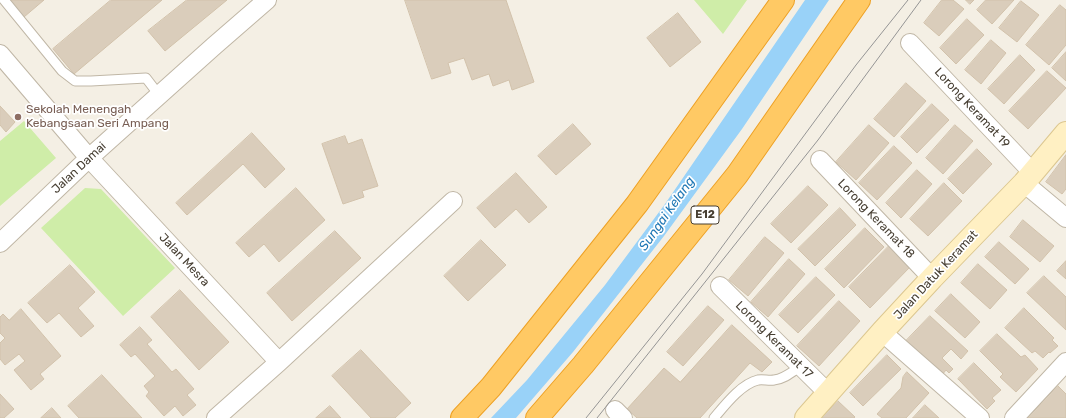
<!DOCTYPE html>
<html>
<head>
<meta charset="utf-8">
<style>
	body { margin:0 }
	canvas { display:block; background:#f4efe4 }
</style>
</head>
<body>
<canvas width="1066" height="418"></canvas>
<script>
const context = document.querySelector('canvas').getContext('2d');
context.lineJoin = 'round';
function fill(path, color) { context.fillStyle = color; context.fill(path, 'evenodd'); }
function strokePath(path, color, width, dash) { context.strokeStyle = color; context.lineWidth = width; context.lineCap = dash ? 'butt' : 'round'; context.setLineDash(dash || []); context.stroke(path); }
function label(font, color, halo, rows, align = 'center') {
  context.font = font + ' Rubik,sans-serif'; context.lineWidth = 3.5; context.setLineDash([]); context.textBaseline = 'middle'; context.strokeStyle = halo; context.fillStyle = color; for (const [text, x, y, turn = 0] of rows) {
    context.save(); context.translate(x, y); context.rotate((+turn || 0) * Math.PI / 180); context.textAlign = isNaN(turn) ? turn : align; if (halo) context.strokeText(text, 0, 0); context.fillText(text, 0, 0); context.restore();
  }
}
const green = new Path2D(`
	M694,0H747L723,34Z
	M24,121L56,158L0,206V141Z
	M85,188L101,189L175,268L123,316L41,228Z`);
const water = new Path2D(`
	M805,0H829L742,129L664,236L573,352L516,418H491L527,380L605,285L665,204Z`);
const building = new Path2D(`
	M10,0H44L24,17Z
	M111,0H162L74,74L53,49Z
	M187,0H227L165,51L148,31Z
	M405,0H506L534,82L512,90L509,80L493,86L489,74L472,80L464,58L448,63L451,73L432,79Z
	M942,0H953L964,9L939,36L924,23Z
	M966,0H974L970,4Z
	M986,0H1014L992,24L977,10Z
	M1021,1L1039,15L1017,42L999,28Z
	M1060,5L1066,10V45L1049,65L1026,45Z
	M678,13L701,42L670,67L647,38Z
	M967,19L984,35L956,64L940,48Z
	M991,40L1006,53L981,84L965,70Z
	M1066,52V81L1052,68Z
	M1020,55L1035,70L1004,104L988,89Z
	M1047,71L1066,88L1028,129L1009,111Z
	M906,83L926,101L894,137L874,119Z
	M932,104L949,120L917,153L901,137Z
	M0,106L15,122L6,132L0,125Z
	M573,124L591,144L556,175L538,156Z
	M869,125L889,143L856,180L836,162Z
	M955,125L973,141L943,174L926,158Z
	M252,133L285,169L265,188L243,164L187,215L176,203Z
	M345,136L348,144L362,139L378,186L362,191L364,197L343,204L322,144Z
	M894,146L912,163L877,200L859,183Z
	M977,149L992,164L963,194L948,179Z
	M1066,155V189L1062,194L1046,182Z
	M917,170L932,184L901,218L886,203Z
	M516,173L547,207L529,223L516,209L495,228L477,208Z
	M944,183L962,201L928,236L910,219Z
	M808,186L828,205L791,243L771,224Z
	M296,188L325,220L279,262L264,244L249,257L236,243Z
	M840,208L856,225L815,266L798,249Z
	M1023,220L1054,246L1040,262L1010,237Z
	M865,228L884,247L844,288L825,269Z
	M335,231L361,258L292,321L267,293Z
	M765,237L784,253L748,296L729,280Z
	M481,240L506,265L468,301L444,276Z
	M999,242L1029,269L1015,284L985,257Z
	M890,245L911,266L870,308L849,287Z
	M789,259L805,274L768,317L751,302Z
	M1066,261V279L1057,271Z
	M978,264L1007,290L990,309L961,283Z
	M70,265L95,292L78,308L94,326L81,337L59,313L47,323L28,303Z
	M1044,276L1066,297V330L1027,293Z
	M816,277L835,295L798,333L779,315Z
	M180,290L229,342L199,370L151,317Z
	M951,294L980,322L965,338L935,311Z
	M839,301L860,321L819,366L797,346Z
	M708,306L724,320L683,366L667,352Z
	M1024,308L1054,338L1052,340L1058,346L1050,353L1049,352L1043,358L1035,351L1032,353L1005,328Z
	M21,309L61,356L40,374L44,379L31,390L14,370L25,361L19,354L5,365L0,359V343L5,338L0,333V317L3,314L9,320Z
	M930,316L968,351L961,359L951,349L942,358L953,369L949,373L946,370L942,375L905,342Z
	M732,325L772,362L762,372L750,363L700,418H637L627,409L664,368L680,382Z
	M140,327L152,340L147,344L172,372L176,369L194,389L187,395L196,405L183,416L175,406L164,416L146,396L149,392L144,386L155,376L135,354L131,357L120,345Z
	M997,334L1021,357L1025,355L1038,369L1016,392L1000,377L1003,374L980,351Z
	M361,350L411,403L395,418H371L332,376Z
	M887,355L901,369L863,406L850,393Z
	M974,363L1001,390L992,398L995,401L987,409L958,379Z
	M907,372L929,393L906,418H882L877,414L901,388L903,377Z
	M102,375L142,418H79L68,406Z
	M1058,386L1066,394V418H1028Z
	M0,394L14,409L4,418H0Z
	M838,401L855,417L854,418H822Z
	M925,405L939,418H913Z
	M330,406L341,418H316Z
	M52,408L61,418H41Z`);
const lane = new Path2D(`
	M4,0L62,71L75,81H91L146,78L159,95
	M714,418C725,405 741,384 758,380C763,379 769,381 774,380C784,379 792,372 801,366`);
const street = new Path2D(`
	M910,43L1033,173
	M0,54L89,158L279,362
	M820,160L932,278
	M1024,183L1066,218
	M0,243L89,158L214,46L267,0
	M720,286L828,393
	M882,332L980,418
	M615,410L623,418
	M216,418L279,362L453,201
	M1014,418L1066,362`);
const secondary = new Path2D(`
	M806,418L882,332L932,278L1024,183L1066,133`);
const highway = new Path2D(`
	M462,418L491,387L637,204L783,0
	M537,418L583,365L737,175L859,0`);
const tram = new Path2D(`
	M586,418L702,274L856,65L908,0
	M597,418L818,140L921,0`);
const markers = [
	[18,117,4,"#8d6e63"]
];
const shields = [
	[705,215,28]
];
const shieldNames = [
	["E12",705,215]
];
const streetNames = [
	["Lorong Keramat 19",972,108,47],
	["Jalan Damai",79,168,-43],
	["Lorong Keramat 18",876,219,46],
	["Jalan Mesra",184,260,47],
	["Jalan Datuk Keramat",936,275,-47],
	["Lorong Keramat 17",774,340,45]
];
const educationNames = [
	["Sekolah Menengah",26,110],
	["Kebangsaan Seri Ampang",26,124]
];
const waterNames = [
	["Sungai Kelang",667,214,-55]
];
fill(green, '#cfeda8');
fill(water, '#99d2f8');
fill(building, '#dacdbb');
strokePath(building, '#d2c2ab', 1);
strokePath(lane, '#c0b7a6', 11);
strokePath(street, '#c0b7a6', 20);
strokePath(secondary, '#dcc790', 24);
strokePath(highway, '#eea124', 24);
strokePath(lane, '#fff', 9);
strokePath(street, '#fff', 18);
strokePath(secondary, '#fff0c3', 22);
strokePath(highway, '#ffc964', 22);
strokePath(tram, '#959595', 1);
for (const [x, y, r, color] of markers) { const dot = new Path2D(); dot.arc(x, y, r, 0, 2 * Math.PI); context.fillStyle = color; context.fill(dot); strokePath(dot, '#fff', 1.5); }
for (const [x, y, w] of shields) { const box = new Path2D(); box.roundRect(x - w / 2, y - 9, w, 18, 3); context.fillStyle = '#fff'; context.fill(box); strokePath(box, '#473f33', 1); }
label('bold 11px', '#473f33', null, shieldNames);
label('12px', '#473f33', '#fff', streetNames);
label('12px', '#785e54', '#fff', educationNames, 'left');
label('italic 13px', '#2078b5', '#fff', waterNames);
</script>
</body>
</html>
